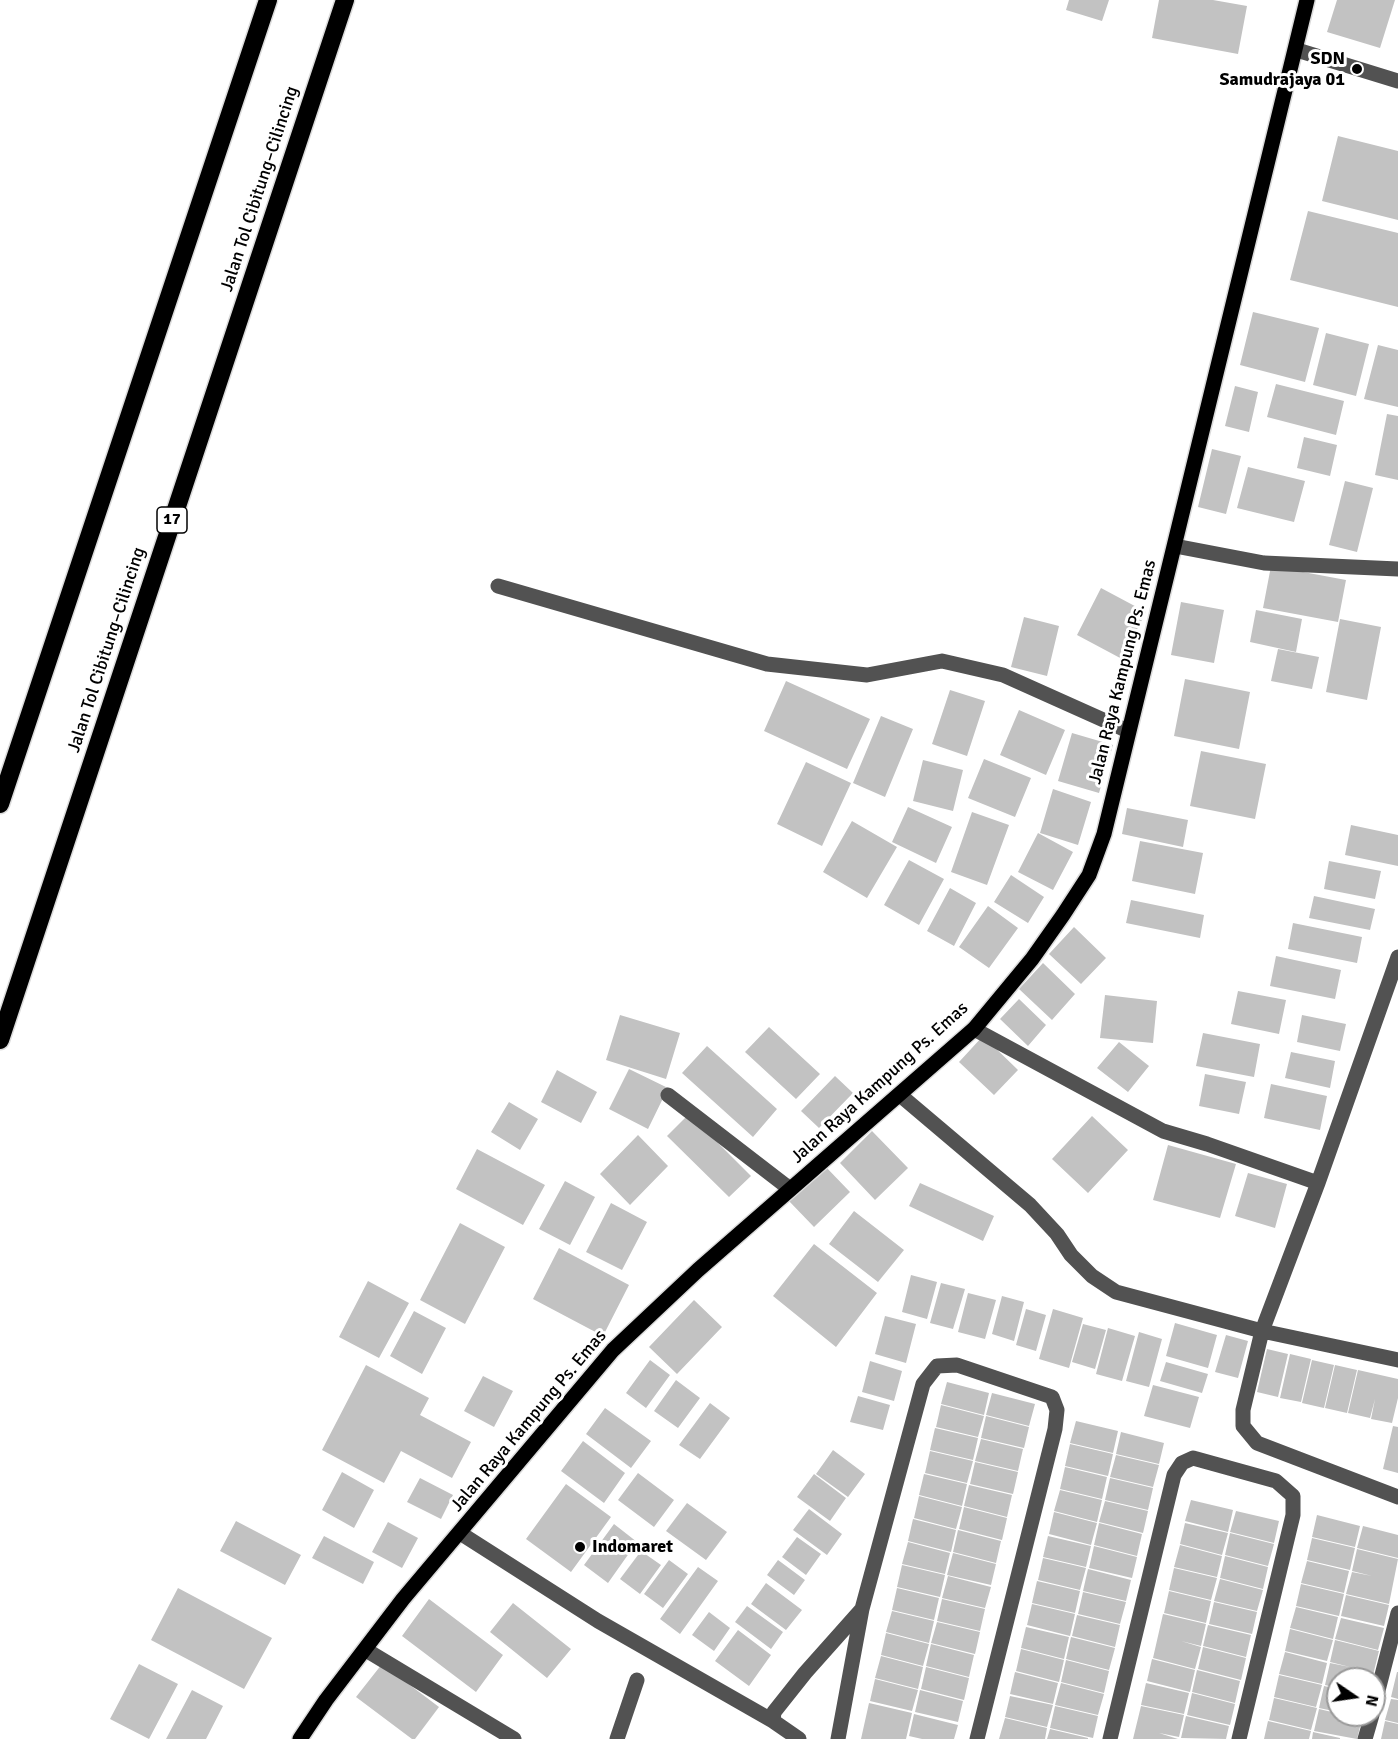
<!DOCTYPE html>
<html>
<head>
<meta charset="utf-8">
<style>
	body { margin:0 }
	#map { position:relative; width:1398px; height:1739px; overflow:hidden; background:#fff; font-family:Signika,sans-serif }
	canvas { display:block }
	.north { position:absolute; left:1326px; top:1667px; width:60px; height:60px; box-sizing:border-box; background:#fff; border:2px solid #999; border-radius:50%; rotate:103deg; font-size:16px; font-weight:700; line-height:24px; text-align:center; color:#000 }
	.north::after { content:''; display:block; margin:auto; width:21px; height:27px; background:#000; clip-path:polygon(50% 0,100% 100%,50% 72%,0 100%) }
</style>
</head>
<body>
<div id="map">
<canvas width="1398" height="1739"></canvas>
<div class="north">N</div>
</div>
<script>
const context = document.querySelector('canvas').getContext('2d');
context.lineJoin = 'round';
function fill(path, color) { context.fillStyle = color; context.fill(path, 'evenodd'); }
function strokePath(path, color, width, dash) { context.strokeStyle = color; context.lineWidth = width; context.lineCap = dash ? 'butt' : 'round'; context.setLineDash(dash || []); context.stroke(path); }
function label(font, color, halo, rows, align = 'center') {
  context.font = font + ' Signika,sans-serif'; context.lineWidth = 6; context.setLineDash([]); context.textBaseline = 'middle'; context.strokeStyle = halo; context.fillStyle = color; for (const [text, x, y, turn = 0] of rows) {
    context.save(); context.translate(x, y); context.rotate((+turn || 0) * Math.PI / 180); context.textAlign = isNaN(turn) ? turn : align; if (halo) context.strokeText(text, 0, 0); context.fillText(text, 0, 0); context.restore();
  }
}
const building = new Path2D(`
	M1069,0H1109L1102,21L1066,10Z
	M1159,0H1213L1247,6L1238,54L1152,38Z
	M1337,0H1395L1380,48L1327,32Z
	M1338,136L1398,151V220L1322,201Z
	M1308,211L1398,233V307L1290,280Z
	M1253,312L1319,328L1305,382L1240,365Z
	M1326,333L1369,344L1356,396L1313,385Z
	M1378,345L1398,350V407L1364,399Z
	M1276,384L1344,401L1336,435L1267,417Z
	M1235,386L1258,392L1249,432L1225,426Z
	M1387,414L1398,416V480L1375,475Z
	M1304,437L1337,445L1330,476L1297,468Z
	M1212,449L1241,456L1226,514L1198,507Z
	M1248,467L1305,481L1294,522L1237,508Z
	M1345,481L1373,488L1357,552L1329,545Z
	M1271,566L1346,580L1338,622L1263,608Z
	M1101,588L1146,612L1122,659L1077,635Z
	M1181,602L1224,610L1214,663L1171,655Z
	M1256,610L1302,619L1296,652L1250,642Z
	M1024,617L1059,626L1047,676L1011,667Z
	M1340,619L1381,627L1367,700L1326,692Z
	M1278,649L1319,657L1312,689L1271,681Z
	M1185,679L1250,692L1239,749L1174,736Z
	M786,681L870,719L847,769L764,731Z
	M950,690L985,701L967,756L932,744Z
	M1019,710L1065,730L1046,775L1000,755Z
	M881,716L913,729L885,797L853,783Z
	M1072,733L1113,745L1099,793L1058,781Z
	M1201,751L1266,764L1255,819L1190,806Z
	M984,759L1031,778L1015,817L968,798Z
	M923,760L963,770L953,811L913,801Z
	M806,762L851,783L822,846L777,824Z
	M1053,789L1091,802L1078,845L1040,833Z
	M908,807L952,827L936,863L892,842Z
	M1127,808L1188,820L1183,847L1122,834Z
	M972,812L1009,825L987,885L951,872Z
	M852,821L897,847L867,898L823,872Z
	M1351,825L1398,835V866L1345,855Z
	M1038,833L1073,852L1053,890L1018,872Z
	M1140,841L1203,853L1195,894L1132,881Z
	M909,860L944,879L919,925L884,905Z
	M1329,861L1381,871L1375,899L1324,889Z
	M1011,875L1044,897L1028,923L994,902Z
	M950,888L976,903L954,946L927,931Z
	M1314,896L1375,909L1370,930L1309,918Z
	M1131,900L1204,915L1200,938L1126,923Z
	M988,906L1018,928L989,968L959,947Z
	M1293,923L1362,937L1357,963L1288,949Z
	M1074,927L1106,958L1081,984L1049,954Z
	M1276,956L1341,970L1335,999L1270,986Z
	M1043,963L1075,994L1052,1020L1019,989Z
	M1238,991L1286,1000L1279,1034L1231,1024Z
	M1105,995L1157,1001L1153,1043L1100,1038Z
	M1019,999L1046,1025L1028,1046L1000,1019Z
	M620,1015L680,1033L666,1079L606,1060Z
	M1302,1015L1346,1024L1340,1051L1297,1042Z
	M769,1027L820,1074L796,1099L745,1052Z
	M1203,1033L1260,1044L1254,1077L1196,1066Z
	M983,1036L1018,1070L994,1095L959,1062Z
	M1119,1042L1149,1066L1128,1092L1097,1068Z
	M707,1046L777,1109L753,1137L682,1073Z
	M1291,1052L1335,1061L1330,1088L1285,1078Z
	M629,1069L668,1088L648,1129L609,1109Z
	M557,1070L597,1092L581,1123L541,1102Z
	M1205,1074L1246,1082L1239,1114L1199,1106Z
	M835,1076L853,1093L819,1128L801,1111Z
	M1271,1084L1327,1096L1320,1130L1264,1118Z
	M509,1102L538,1119L520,1150L491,1132Z
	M689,1114L751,1176L729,1197L667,1136Z
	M1092,1116L1128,1150L1088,1193L1052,1159Z
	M872,1131L908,1168L875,1200L840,1163Z
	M638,1135L668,1166L630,1205L600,1174Z
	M1168,1145L1236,1164L1220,1218L1153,1200Z
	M477,1149L545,1185L523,1225L456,1189Z
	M824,1165L850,1192L814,1227L788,1200Z
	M1248,1173L1287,1184L1275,1228L1235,1216Z
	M565,1181L595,1197L570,1245L539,1229Z
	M920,1183L994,1216L983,1241L909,1206Z
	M611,1203L647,1222L622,1270L586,1252Z
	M854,1211L904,1250L878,1282L829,1244Z
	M460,1223L505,1247L465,1324L420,1300Z
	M814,1244L877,1293L836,1347L773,1296Z
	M559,1248L629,1285L603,1336L533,1299Z
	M911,1275L937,1282L927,1319L902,1312Z
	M368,1281L409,1303L379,1358L339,1337Z
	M941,1283L965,1289L953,1329L930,1323Z
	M968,1293L996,1300L985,1339L958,1332Z
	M1002,1296L1024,1302L1014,1341L992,1334Z
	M694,1300L722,1327L677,1374L649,1347Z
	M1026,1309L1046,1315L1036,1351L1016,1345Z
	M1053,1309L1083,1318L1069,1368L1039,1359Z
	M414,1311L446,1328L422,1374L390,1356Z
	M885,1316L916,1324L906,1363L875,1354Z
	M1175,1323L1217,1335L1208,1368L1166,1356Z
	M1083,1324L1106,1330L1095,1369L1072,1362Z
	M1108,1328L1135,1336L1122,1381L1096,1374Z
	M1139,1332L1162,1339L1149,1387L1126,1381Z
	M1226,1335L1248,1341L1238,1378L1215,1372Z
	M1267,1349L1288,1354L1278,1397L1257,1392Z
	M1290,1354L1311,1359L1301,1402L1280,1398Z
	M650,1360L670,1375L646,1408L626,1393Z
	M1312,1360L1334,1365L1324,1408L1302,1403Z
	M870,1361L902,1371L894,1401L862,1392Z
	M1166,1362L1208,1374L1202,1393L1160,1381Z
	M366,1365L429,1398L420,1415L471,1442L452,1478L401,1451L384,1483L322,1450Z
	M1335,1365L1357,1370L1347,1413L1325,1408Z
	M1358,1370L1398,1379V1398L1392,1423L1371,1419L1375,1399L1370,1418L1348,1413Z
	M483,1376L513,1391L494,1427L464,1411Z
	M676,1380L700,1398L678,1428L654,1411Z
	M947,1382L989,1393L984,1415L941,1404Z
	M1153,1385L1199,1397L1190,1428L1144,1416Z
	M992,1393L1035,1404L1029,1426L986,1415Z
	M858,1396L890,1405L883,1430L850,1422Z
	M710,1403L730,1418L700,1459L679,1445Z
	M941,1405L984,1416L978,1437L936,1427Z
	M605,1408L651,1441L631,1468L586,1434Z
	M986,1416L1029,1427L1024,1448L981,1438Z
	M1076,1421L1118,1431L1113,1453L1070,1443Z
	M1393,1426L1398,1427V1473L1383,1469Z
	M935,1428L978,1438L973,1460L930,1450Z
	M1121,1432L1164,1443L1159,1464L1116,1454Z
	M981,1439L1023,1449L1018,1471L975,1461Z
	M583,1441L625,1473L604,1503L561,1471Z
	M1070,1444L1113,1454L1108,1476L1065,1466Z
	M833,1450L865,1474L848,1497L816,1474Z
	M930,1451L973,1461L967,1483L925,1473Z
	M1116,1455L1159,1465L1153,1487L1110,1477Z
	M975,1462L1018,1472L1013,1494L970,1484Z
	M1065,1467L1107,1477L1102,1499L1060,1489Z
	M342,1472L374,1490L354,1528L322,1510Z
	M638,1473L674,1500L654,1527L618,1500Z
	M814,1474L846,1498L830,1521L797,1497Z
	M924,1474L967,1484L962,1506L919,1495Z
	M420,1478L453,1495L441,1519L407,1502Z
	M1110,1478L1153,1488L1148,1510L1105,1500Z
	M566,1484L611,1517L571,1572L526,1539Z
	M969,1485L1012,1495L1007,1517L964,1506Z
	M1060,1490L1102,1500L1097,1522L1054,1511Z
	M919,1496L962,1507L956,1529L914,1518Z
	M1191,1500L1233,1510L1228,1532L1185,1521Z
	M1105,1501L1148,1511L1143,1533L1099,1522Z
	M687,1503L727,1532L706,1560L666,1531Z
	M964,1507L1007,1518L1002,1540L959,1529Z
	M809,1509L842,1534L827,1555L793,1530Z
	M1236,1511L1279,1521L1274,1543L1230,1532Z
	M1054,1512L1097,1523L1091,1545L1049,1534Z
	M1317,1515L1360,1526L1355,1547L1312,1537Z
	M913,1519L956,1530L951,1552L908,1541Z
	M236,1521L301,1555L285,1585L220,1551Z
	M388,1522L418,1538L402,1568L372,1552Z
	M1099,1523L1142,1534L1137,1556L1094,1545Z
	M1185,1523L1228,1533L1222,1555L1180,1544Z
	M614,1524L637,1542L608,1583L584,1565Z
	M1363,1526L1398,1535V1558L1357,1548Z
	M958,1530L1001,1541L996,1563L953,1552Z
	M1230,1533L1274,1544L1268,1566L1225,1555Z
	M324,1536L374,1562L363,1584L312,1558Z
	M1048,1536L1091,1546L1086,1567L1043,1557Z
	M797,1537L821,1554L806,1575L782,1557Z
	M1312,1538L1355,1548L1350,1570L1307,1560Z
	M908,1542L950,1553L945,1574L902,1564Z
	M1180,1545L1222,1556L1217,1577L1174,1567Z
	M1094,1546L1137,1557L1132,1578L1089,1568Z
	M1357,1549L1398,1559L1389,1604L1346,1594L1352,1572L1372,1576L1352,1571Z
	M641,1551L661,1565L640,1594L620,1579Z
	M953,1553L996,1564L991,1585L947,1575Z
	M1225,1556L1268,1567L1263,1589L1220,1578Z
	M1043,1558L1086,1568L1080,1590L1038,1580Z
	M669,1560L688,1574L663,1608L644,1594Z
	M778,1560L805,1580L794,1595L767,1575Z
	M1307,1561L1349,1571L1344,1593L1301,1583Z
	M902,1565L945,1575L940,1597L897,1587Z
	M698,1567L718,1581L680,1634L660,1619Z
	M1174,1568L1217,1578L1211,1600L1169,1590Z
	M1088,1569L1131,1580L1126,1601L1083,1591Z
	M948,1576L991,1587L985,1608L942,1598Z
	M1220,1579L1263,1590L1257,1611L1214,1601Z
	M1037,1581L1080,1591L1075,1613L1032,1603Z
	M766,1583L802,1610L786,1630L751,1604Z
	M1301,1584L1344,1594L1339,1616L1296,1606Z
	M178,1588L272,1638L244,1689L151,1640Z
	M897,1588L939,1598L934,1620L892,1610Z
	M1169,1591L1211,1601L1206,1623L1164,1613Z
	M1083,1592L1126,1602L1120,1624L1078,1614Z
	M1346,1595L1389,1605L1384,1626L1341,1616Z
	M429,1599L503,1655L476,1692L402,1636Z
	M942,1599L985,1609L980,1631L937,1621Z
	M1214,1602L1257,1612L1252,1634L1209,1624Z
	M513,1603L571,1649L547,1678L490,1632Z
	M1032,1604L1075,1614L1070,1636L1027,1625Z
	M747,1606L783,1632L771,1649L735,1622Z
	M1296,1607L1338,1617L1333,1639L1290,1628Z
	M892,1611L934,1621L929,1643L886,1632Z
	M709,1612L730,1628L714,1651L692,1635Z
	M1163,1614L1206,1624L1201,1646L1181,1641L1201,1647L1195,1669L1153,1658Z
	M1077,1615L1120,1625L1115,1647L1072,1636Z
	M1341,1618L1384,1628L1378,1650L1335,1639Z
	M937,1622L980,1632L975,1654L931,1643Z
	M1208,1625L1251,1635L1246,1657L1203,1646Z
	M1026,1627L1069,1637L1064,1659L1021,1648Z
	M1290,1629L1333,1640L1327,1661L1285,1651Z
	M738,1630L771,1655L749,1686L715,1661Z
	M886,1633L929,1644L923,1666L881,1655Z
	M1071,1637L1115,1648L1109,1670L1066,1659Z
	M1335,1640L1379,1651L1372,1679H1338V1688L1325,1685L1330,1663L1350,1667L1330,1662Z
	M931,1644L974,1655L969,1677L926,1666Z
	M1203,1647L1246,1658L1241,1680L1198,1669Z
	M1021,1649L1064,1660L1059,1682L1016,1671Z
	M1285,1652L1327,1663L1322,1684L1279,1674Z
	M881,1656L923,1667L918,1689L875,1678Z
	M1152,1659L1195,1670L1190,1692L1147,1681Z
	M1066,1660L1109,1671L1104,1693L1061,1682Z
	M139,1664L178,1684L149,1739L110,1719Z
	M382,1664L439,1707L415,1739H412L356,1697Z
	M926,1667L969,1678L964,1700L921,1689Z
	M1197,1670L1240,1681L1235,1703L1192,1692Z
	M1015,1672L1058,1683L1053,1704L1010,1694Z
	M1397,1672H1398V1699L1391,1697Z
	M1279,1675L1322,1685L1316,1707L1274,1697Z
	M875,1679L918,1690L912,1711L870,1701Z
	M1061,1683L1104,1694L1098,1715L1055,1705Z
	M1146,1683L1189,1693L1184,1714L1141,1705Z
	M1324,1686L1338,1689V1712L1319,1708Z
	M192,1690L223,1706L206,1739H166Z
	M920,1690L963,1701L958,1722L915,1712Z
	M1192,1693L1235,1704L1230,1725L1187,1715Z
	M1010,1696L1053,1705L1047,1727L1005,1717Z
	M1274,1698L1317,1708L1311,1730L1269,1720Z
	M1391,1699L1398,1700V1723L1385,1720Z
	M869,1703L912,1713L906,1739H861Z
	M1055,1706L1098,1716L1093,1738L1050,1728Z
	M1141,1706L1184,1715L1179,1737L1159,1733L1178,1739H1133Z
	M1319,1709L1362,1719L1357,1739L1314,1731Z
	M914,1714L958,1725L954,1739H922L909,1736Z
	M1186,1716L1229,1726L1226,1739L1181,1738Z
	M1005,1718L1047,1728L1045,1739H999Z
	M1268,1721L1311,1731L1309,1739H1264Z
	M1385,1721L1398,1724V1739H1381Z
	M1050,1729L1088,1738V1739H1047Z
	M1313,1732L1340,1738V1739H1312Z`);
const minor = new Path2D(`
	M1297,50L1398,81
	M1175,546L1264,563L1398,569
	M498,586L767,664L867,675L942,661L1003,675L1128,731
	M1398,957L1318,1183L1262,1331L1243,1410V1426L1257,1443L1398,1497
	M974,1029L1163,1131L1207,1144L1318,1183
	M668,1095L790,1189
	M900,1095L1030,1205L1057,1234L1071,1255L1092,1276L1116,1292L1262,1331L1398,1360
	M460,1533L598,1621L773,1721L799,1739
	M366,1650L514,1739
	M1374,1706L1398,1613
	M773,1721L774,1712L805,1673L862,1609L923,1384L937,1366L957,1365L1052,1397L1057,1410L1055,1429L977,1739
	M617,1739L637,1680
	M838,1739L862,1609
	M1110,1739L1174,1475L1182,1463L1193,1458L1276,1481L1293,1496V1515L1239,1739
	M1365,1739L1372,1715`);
const major = new Path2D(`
	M300,1739L326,1700L403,1599L613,1350L698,1270L974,1029L1032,959L1063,915L1089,875L1104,834L1307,0`);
const highway = new Path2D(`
	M0,804L268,0
	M0,1040L345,0`);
const markers = [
	[1357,69,6,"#000"],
	[580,1547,6,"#000"]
];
const shields = [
	[172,520,30]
];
const shieldNames = [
	["17",172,520]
];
const poiNames = [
	["SDN",1345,59],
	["Samudrajaya 01",1345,80],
	["Indomaret",592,1547,"left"]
];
const streetNames = [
	["Jalan Tol Cibitung–Cilincing",260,189,-72],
	["Jalan Tol Cibitung–Cilincing",107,650,-72],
	["Jalan Raya Kampung Ps. Emas",1123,672,-76],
	["Jalan Raya Kampung Ps. Emas",880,1083,-42],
	["Jalan Raya Kampung Ps. Emas",529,1421,-50]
];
fill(building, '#c2c2c2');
strokePath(major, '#dbdbdb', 18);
strokePath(highway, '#dbdbdb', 21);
strokePath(minor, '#525252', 15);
strokePath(major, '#000', 15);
strokePath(highway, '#000', 18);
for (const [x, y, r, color] of markers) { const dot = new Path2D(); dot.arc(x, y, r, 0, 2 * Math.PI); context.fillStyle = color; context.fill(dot); strokePath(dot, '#fff', 2); }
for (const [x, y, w] of shields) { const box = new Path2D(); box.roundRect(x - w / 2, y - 13, w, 26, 4.5); context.fillStyle = '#fff'; context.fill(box); strokePath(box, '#000', 1.5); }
label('bold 16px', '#000', null, shieldNames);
label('bold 18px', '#000', '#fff', poiNames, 'right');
label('18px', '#000', '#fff', streetNames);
</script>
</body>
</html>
